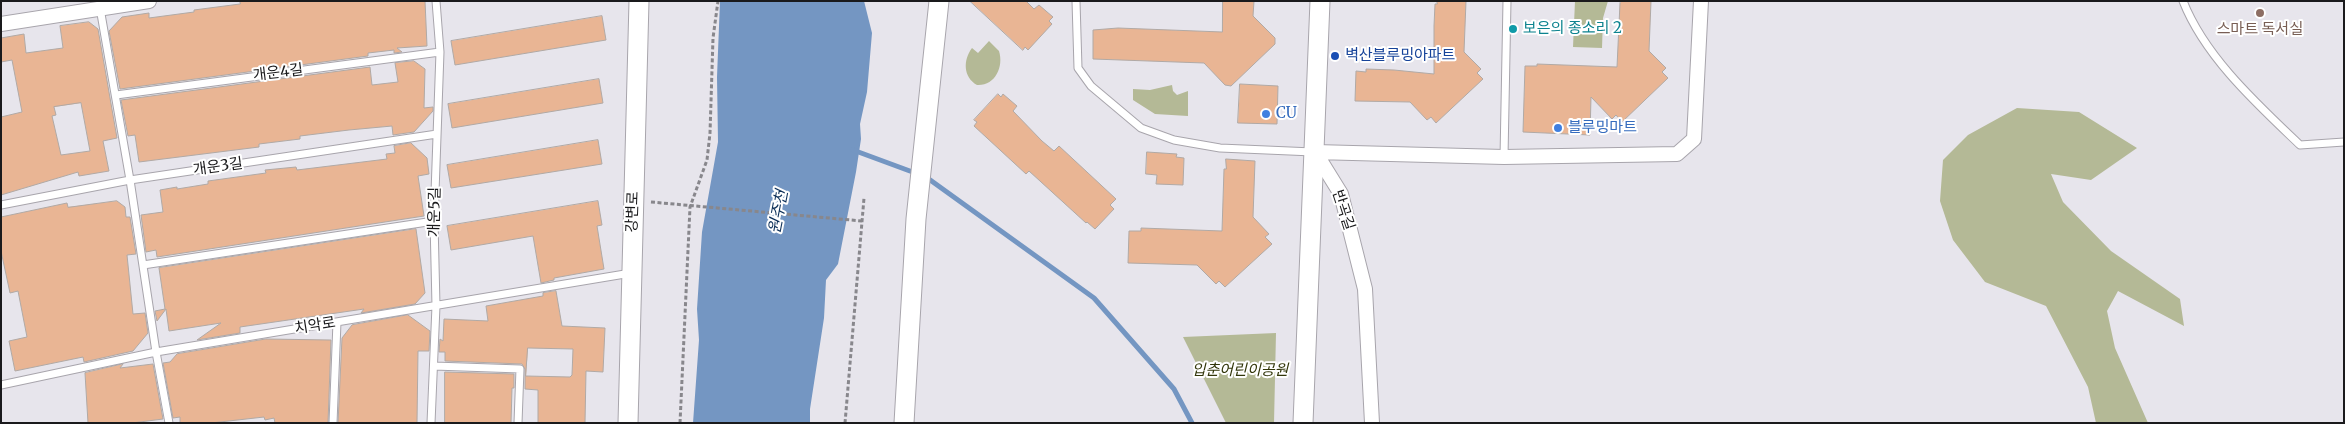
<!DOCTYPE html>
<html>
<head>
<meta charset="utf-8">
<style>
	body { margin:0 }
	#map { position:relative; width:2345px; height:424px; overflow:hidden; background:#e7e5ec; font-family:Merriweather,serif }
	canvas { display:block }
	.frame { position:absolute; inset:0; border:2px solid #1a1a1c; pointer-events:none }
</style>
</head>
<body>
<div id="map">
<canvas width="2345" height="424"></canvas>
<div class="frame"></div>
</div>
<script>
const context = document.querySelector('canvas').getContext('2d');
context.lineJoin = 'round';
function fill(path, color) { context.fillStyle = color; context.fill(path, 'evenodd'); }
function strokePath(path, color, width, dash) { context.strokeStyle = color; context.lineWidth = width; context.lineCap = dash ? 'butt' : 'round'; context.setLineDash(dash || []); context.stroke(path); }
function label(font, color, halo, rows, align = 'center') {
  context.font = font + ' Merriweather,"Noto Sans KR",serif'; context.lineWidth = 4; context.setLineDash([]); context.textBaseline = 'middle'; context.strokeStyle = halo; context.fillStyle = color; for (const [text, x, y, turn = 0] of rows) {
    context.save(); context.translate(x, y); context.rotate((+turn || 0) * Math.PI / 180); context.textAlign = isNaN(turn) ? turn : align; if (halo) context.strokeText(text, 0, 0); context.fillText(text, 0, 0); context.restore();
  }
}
const green = new Path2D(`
	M1575,1H1608L1603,18L1602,48L1573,47Z
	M989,41L999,51C1004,67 995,86 977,85C963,77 963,60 972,48L978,53Z
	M1172,85L1173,91L1177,95L1188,91V116L1155,114L1133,100V89L1150,90Z
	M2017,108L2079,112L2137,148L2091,180L2051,174L2063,202L2111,251L2180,299L2184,326L2118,291L2107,311L2115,348L2148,423H2096L2088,387L2046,306L1985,282L1953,240L1940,201L1943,160L1968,135Z
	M1276,333L1274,423H1226L1183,337Z`);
const water = new Path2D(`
	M720,1H864L872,33L867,92L860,124L861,139L856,172L838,264L826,280L824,318L810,409V423H693L699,340L697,309L702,232L718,142L717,77Z`);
const stream = new Path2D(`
	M853,150L918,174
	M926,177L1094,298L1174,389L1192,423`);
const building = new Path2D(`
	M240,1H425L427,46L397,48L402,52L394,53V50L368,53V56L120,89L109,31L122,17L149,13V18L194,12V10L240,4Z
	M970,1H1026L1034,9L1039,5L1053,17L1049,21L1052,24L1028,50L1025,47L1023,50Z
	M1223,1H1254L1253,16L1275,38V44L1231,86L1225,85L1204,63L1093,59V30L1118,28L1222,32Z
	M1437,1H1466L1464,52L1481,69L1477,73L1483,79L1436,123L1431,117L1427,120L1410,102L1355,101L1356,71L1366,72V69L1394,70L1434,74V26L1435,4H1437Z
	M1622,1H1651L1649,51L1666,68L1662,72L1668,78L1622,122L1616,115L1612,119L1591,97L1590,135L1523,132L1525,66H1537V64L1617,67L1620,3Z
	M602,16L606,40L455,65L451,41Z
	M89,22L98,29L117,138L103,141L109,171L79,176L78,172L1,195V117L22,112L12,60L1,62V38L24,34L26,53L63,48L60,26ZM81,103L90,151L61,155L52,116L56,115L54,107Z
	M414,61L425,69L424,108L433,107V111L414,132L393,135L392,126L349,130L300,136V139L259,144V147L139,162L135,135L128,136L121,100L370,67L372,85L398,82L395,63Z
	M599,79L603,103L452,128L448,104Z
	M1240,84L1278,86L1277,124L1238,123Z
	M998,94L1001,97L1003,94L1017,106L1013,111L1042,141L1054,151L1059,146L1116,199L1110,205L1114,209L1095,229L1087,222L1086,223L1029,171L1026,174L974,126L977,122L974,120Z
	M598,140L602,164L451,188L447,165Z
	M411,143L427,158L429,174L418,176L424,216L157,257L156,250L146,252L141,215L163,212L160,190L177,187V189L208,184V181L266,173L265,170L296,167L297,170L387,159L386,154L395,153L394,146Z
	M1147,152L1177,154L1176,157L1184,158L1183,185L1156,184L1157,175L1146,174Z
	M1226,159L1255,161L1253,217L1269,234L1265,237L1272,244L1225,287L1219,281L1216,284L1197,265L1128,263L1129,231H1141V228L1222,231L1224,169H1226Z
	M117,201L125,207L126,217H130L136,254L127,255L133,314L145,313L148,333L133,351L84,362L83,357L15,371L9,341L27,337L18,291L10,293L1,251V217L67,203L68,207Z
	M598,201L602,225L597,226L604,269L554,278V280L541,283L533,236L451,250L447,226Z
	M416,229L425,293L415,304L361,313L364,309L240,327V333L197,340L221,323L169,331L166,309L157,321L155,311L165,309L159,268Z
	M556,291L562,326L605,328L603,372L586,371L585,423H538V390L525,389V369L522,364L445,361V352H439L440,339L443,341L444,319L488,321L486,306L543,296V293ZM528,348L573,349L572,375L570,377L526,376Z
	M408,315L430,331L429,351H418L417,423H338L342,338L352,325Z
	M266,339L331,340L328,423H275L274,418L265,420L264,417L211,423H180V417L173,418L163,363L170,362L177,354Z
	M123,364L120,368L153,364L163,419L132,423H88L85,373Z
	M445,372L514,374V388H512L511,423H445Z`);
const path = new Path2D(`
	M651,202L862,221
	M680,423L690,207L707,160L710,133L713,38L718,1
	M845,423L864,198`);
const lane = new Path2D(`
	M1076,1L1078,68L1091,86L1141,128L1174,140L1220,148L1313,152
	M2183,1C2205,57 2257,104 2300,145L2344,142
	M100,8L130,180L156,352L169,423
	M116,95L440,52
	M1504,157L1507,1
	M1,205L130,180L437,134
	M143,265L434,221
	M434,366L520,369L518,423
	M1,385L156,352L631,273
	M333,423L337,322
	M431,423L436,306L434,221L440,52L436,1`);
const street = new Path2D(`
	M1,24L149,1
	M1315,152L1504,157L1677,154L1694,139L1701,1
	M1315,152L1341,194L1365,289L1372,423`);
const secondary = new Path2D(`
	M628,423L639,1
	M904,423L916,219L939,1
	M1303,423L1320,1`);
const markers = [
	[2260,13,5,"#8d6e63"],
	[1513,29,5,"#0f9aa8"],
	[1335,56,5,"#1a4fb4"],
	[1266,114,5,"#3f7fe0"],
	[1558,128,5,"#3f7fe0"]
];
const cultureNames = [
	["보은의 종소리 2",1523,29]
];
const educationNames = [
	["스마트 독서실",2260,30]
];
const transitNames = [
	["벽산블루밍아파트",1345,56]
];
const streetNames = [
	["개운4길",278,73,-7],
	["개운3길",218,167,-8],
	["반곡길",1343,210,72],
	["개운5길",435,212,-89],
	["강변로",633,212,-88],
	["치악로",315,326,-9]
];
const shopNames = [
	["CU",1276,114],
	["블루밍마트",1568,128]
];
const parkNames = [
	["입춘어린이공원",1240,371]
];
const waterNames = [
	["원주천",779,212,-79]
];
fill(green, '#b4b996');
fill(water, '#7496c2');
strokePath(stream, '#7496c2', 5);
fill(building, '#e9b594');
strokePath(building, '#b0a9a5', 1);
strokePath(lane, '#a8a5ac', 9);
strokePath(street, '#a8a5ac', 16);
strokePath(secondary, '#a8a5ac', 21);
strokePath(path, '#88878c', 3, [4, 2.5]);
strokePath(lane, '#fff', 7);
strokePath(street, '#fff', 14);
strokePath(secondary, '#fff', 19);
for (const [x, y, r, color] of markers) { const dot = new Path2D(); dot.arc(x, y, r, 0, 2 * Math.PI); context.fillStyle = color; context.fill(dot); strokePath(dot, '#fff', 2); }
label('15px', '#0d838f', '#fff', cultureNames, 'left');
label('15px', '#785e54', '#fff', educationNames);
label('15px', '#164399', '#fff', transitNames, 'left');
label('15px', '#1a1a1c', '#fff', streetNames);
label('15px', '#366cbe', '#fff', shopNames, 'left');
label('italic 15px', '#32360a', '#fff', parkNames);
label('italic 16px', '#0c2f58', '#fff', waterNames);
</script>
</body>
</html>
